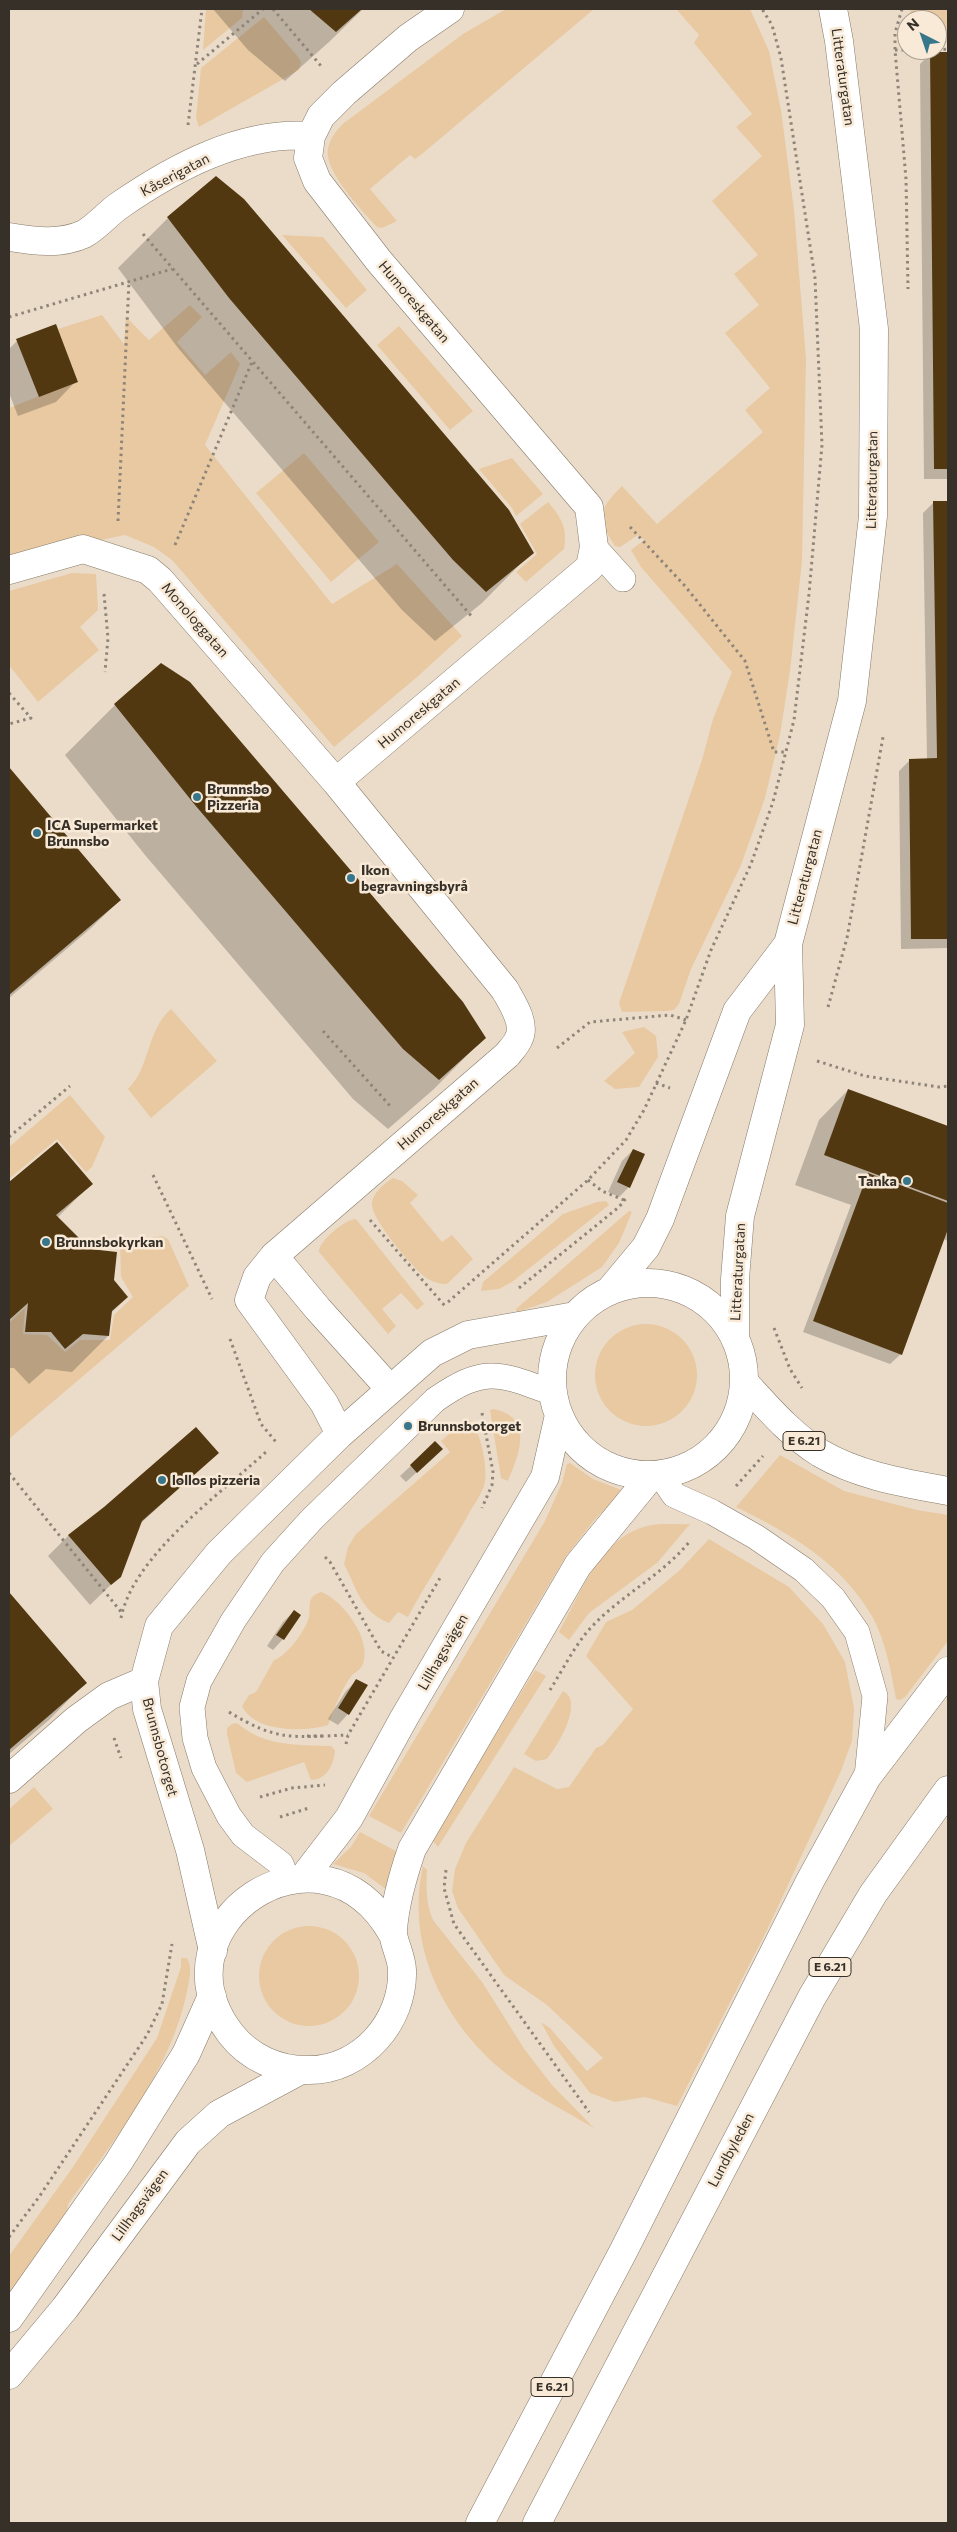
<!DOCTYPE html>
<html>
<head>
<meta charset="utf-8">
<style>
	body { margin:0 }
	#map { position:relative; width:957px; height:2532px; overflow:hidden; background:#ebdcca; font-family:Commissioner,sans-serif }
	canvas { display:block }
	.frame { position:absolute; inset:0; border:10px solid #363029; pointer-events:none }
	.north { position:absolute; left:897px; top:10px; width:50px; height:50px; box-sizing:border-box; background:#f8ead7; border:1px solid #aaa091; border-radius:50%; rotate:319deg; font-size:14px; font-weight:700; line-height:20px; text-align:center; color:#363029 }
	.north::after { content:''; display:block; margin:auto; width:18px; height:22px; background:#38768c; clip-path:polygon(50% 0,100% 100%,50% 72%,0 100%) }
</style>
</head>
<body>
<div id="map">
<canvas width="957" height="2532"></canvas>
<div class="frame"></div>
<div class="north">N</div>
</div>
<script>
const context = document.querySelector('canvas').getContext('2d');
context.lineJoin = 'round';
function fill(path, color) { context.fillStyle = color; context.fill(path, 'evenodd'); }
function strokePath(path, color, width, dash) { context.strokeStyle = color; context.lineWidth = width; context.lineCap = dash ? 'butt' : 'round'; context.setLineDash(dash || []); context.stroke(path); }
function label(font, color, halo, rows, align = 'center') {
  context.font = font + ' Commissioner,sans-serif'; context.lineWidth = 5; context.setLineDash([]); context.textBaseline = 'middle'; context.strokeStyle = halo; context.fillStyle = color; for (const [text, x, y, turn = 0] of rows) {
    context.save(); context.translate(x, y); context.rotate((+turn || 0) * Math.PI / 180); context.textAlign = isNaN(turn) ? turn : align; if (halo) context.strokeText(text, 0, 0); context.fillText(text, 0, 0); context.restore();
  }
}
const green = new Path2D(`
	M206,9H243L242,18L203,50Z
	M506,9H594L422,154L415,159L410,155L370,189L397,221L382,228L377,227C362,211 332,179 328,157C326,144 335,131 344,123L463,34Z
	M676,9H750L769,51L781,110L794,210L806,359L802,561L790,671L780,735L765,798L741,865L691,969L679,1004L674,1010L666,1011L622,1012L619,1003L702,760L713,719L732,672L641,567L631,550L644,540L638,535L620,547L615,546C596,517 598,510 622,486L657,524L763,432L745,410L770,388L725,333L759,305L734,274L758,255L712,201L762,156L736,127L752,114L694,43L699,35Z
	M911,9H948V43H937V20H907V44L903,42Z
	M264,17L299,58L301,63L299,70L199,127L196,118L201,68Z
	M282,235L323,237L367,290L346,308Z
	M190,305L202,317L177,342L205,375L231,352L240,364L205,445L332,604L397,564L462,636L416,678L334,747L172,560L154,547L125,535L9,559V408L78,381L58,329L102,315L124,344L126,317L149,340Z
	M399,326L473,411L450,430L377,345Z
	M304,453L379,542L331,582L256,493Z
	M512,458L543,494L516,516L512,508L479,469Z
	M548,502C561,517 568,528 564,549L526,582L516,572L537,554L520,524Z
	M72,573L96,574L98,610L80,627L99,650L38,702L9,665V591Z
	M171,1009L217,1061L151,1118L128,1089C150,1068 147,1029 171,1009Z
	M644,1027L656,1036L658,1057L639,1087L615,1089L604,1081L635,1053L622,1032Z
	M70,1095L105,1137L92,1167L86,1172L57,1139L9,1179V1147Z
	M393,1178L402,1181L418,1195L410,1203L442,1242L452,1235L473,1259L447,1284C440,1284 435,1283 428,1279C415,1271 372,1220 372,1205C372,1193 384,1184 393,1178Z
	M606,1201L609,1205L512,1282L499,1289L481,1291L483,1282L563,1214L597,1202Z
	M629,1211L632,1212L619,1243L602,1267L547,1302L517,1312L516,1309Z
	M356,1219L424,1304L417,1310L401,1293L382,1309L396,1326L388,1334L319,1252C318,1241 346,1219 356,1219Z
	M162,1236L168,1239L189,1286L9,1439V1323L25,1308L23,1334L47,1335L65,1352L80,1340H110L114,1315L133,1297L121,1277L120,1243Z
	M595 1375a51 51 0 1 1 102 0a51 51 0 1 1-102 0Z
	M493,1409C535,1417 519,1455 508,1481L501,1478L490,1410Z
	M470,1420C481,1431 489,1471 484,1486C480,1497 472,1507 467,1517C448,1551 426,1583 408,1617L398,1612L389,1623C361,1612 357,1589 344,1564L348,1547L356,1534L450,1452L441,1441L462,1423Z
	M780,1455L844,1491L917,1510L948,1515V1641L905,1697L900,1700L896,1699C891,1672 886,1643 873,1618C842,1563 791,1534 736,1507Z
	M570,1463L593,1479L624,1491L596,1518L566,1556L401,1833L369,1816L545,1521L562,1483L567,1464Z
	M690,1524L657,1563L589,1613L569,1640L559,1632C581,1593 601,1534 652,1525C664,1523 678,1525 690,1524Z
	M709,1539L789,1587L823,1624L845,1662L854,1708L852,1741L841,1771L767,1930L677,2106L645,2097L615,2102L590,2093L554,2046L541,2022L550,2028L587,2071L603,2058L547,2005L504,1975L458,1908L452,1891L455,1869L466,1843L514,1767L557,1789L569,1787L596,1748L603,1745L633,1709L586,1656L606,1622L632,1610L680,1570Z
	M321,1592C343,1600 372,1639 363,1664C361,1669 356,1672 352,1675C342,1688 334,1709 328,1725C305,1732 255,1733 242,1706L249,1695L256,1692L274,1660C286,1657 306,1630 309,1617C311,1605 306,1597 321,1592Z
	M535,1670L546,1676L438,1847L433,1841L436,1832Z
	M563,1691C585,1702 557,1747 547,1759L536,1761L524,1754Z
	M236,1723C243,1727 250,1733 257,1736C280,1746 307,1745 331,1746L335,1750C334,1764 327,1780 311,1780L304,1762L247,1782L236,1773L227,1734V1728L232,1724Z
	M34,1787L53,1809L9,1846V1809Z
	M360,1832L396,1851L387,1890L364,1873L333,1864L351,1847Z
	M423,1866L427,1870C426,1887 426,1904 433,1920L482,1982L525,2050L552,2085L594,2128C562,2109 525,2091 497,2066C440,2015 406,1943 423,1866Z
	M259 1976a50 50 0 1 1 100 0a50 50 0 1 1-100 0Z
	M181,1958H187C193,1968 189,1981 187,1992C170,2072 115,2139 68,2204L67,2211L9,2293V2256L73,2167L157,2038L181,1967Z`);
const shadow = new Path2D(`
	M213,9H363L329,42L285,81L248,50Z
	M931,53H948V479H924L920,64Z
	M168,218L532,552L482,603L435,641L402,610L178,348L118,268Z
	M17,341L76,381L56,402L18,416L9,393V349Z
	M934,502H948V948L901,949L899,771L909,761L927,760L923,513Z
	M115,705L484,1038L434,1089L388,1129L353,1099L145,855L65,755Z
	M9,769L120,900L90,929L9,998Z
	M848,1090L948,1128V1241L943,1239L901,1354L890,1364L803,1332L851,1205L795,1185L819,1120Z
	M56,1144L91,1184L57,1218L127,1297L110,1314L108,1336L72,1372L46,1369L29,1384L14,1368H9V1184Z
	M633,1150L629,1187L619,1197L608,1192L622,1161Z
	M435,1443L431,1459L406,1482L400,1476Z
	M217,1453L140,1524L120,1576L90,1605L48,1556L69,1535Z
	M9,1594L85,1683L49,1720L9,1754Z
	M294,1611L283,1639L273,1650L267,1646L283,1622Z
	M357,1680L348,1714L338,1725L328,1719L346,1691Z`);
const building = new Path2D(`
	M309,9H362L336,32Z
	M930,52H948V469H934Z
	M216,176L244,199L509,510L534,553L486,592L453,560L229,298L167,217Z
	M56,324L78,382L39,397L16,339Z
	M933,501H948V939H911L909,759L937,758Z
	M161,663L190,682L463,1002L486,1038L439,1080L403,1049L195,805L114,704Z
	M9,767L121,900L9,995Z
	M848,1089L948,1126V1201L824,1155Z
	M57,1142L93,1184L56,1215L90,1249L117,1252L114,1280L128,1297L112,1311L109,1336L83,1334L65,1349L51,1332H25L28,1303L9,1320V1182Z
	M633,1149L645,1154L630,1188L617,1182Z
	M868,1173L948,1203V1229L902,1355L813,1321Z
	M196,1427L219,1453L142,1521L121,1577L111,1585L68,1535L104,1507Z
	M435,1441L443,1449L417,1473L410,1465Z
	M9,1592L87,1683L9,1750Z
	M294,1610L301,1615L284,1640L276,1635Z
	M356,1679L368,1685L349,1715L338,1708Z`);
const path = new Path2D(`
	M273,9L321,66
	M902,9L895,33V50L906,179L908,289
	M895,50H915
	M937,50L948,49
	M197,64L263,9
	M188,125L202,9
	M143,234L473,618
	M9,317L172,269
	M118,521L129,281
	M630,527L685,586L745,661L774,752H785
	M175,545L252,362
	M104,594L108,638L105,672
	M9,693L31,718L9,724
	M828,1007L847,938L883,737
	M323,1031L391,1107
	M557,1048L590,1022L670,1015L686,1020
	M817,1061L865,1076L939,1087L948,1086
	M656,1083L670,1088
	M9,1137L70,1086
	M153,1175L212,1299
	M588,1180L602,1191L624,1200
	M370,1220L445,1306
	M519,1288L619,1207L627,1197
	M448,1302L588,1180L626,1140L644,1110L686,1020L711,950L751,864L773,802L794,720L809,594L822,445L815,278L781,58L772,25L762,9
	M774,1328L790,1369L802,1388
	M230,1339L261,1424L276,1442
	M482,1413L493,1472L492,1485L482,1508
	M9,1473L122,1613
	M736,1486L763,1456
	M325,1557L330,1562L381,1651L392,1657
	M121,1618C133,1556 220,1494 266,1452
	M550,1690C562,1671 573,1649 587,1632C617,1597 661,1577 690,1541
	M229,1712C278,1742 293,1737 348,1735
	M307,1736H323
	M114,1738L121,1758
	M346,1744L348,1735L440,1578
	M260,1797L292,1788L325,1785
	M280,1817L309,1808
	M446,1870L444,1888L454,1924L589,2112
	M9,2237L39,2197L147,2035L162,2004L172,1944`);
const lane = new Path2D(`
	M594,547L623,579
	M660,1474L674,1495L712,1512L756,1537L804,1570L833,1598L857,1632L875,1696L867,1777
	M287,1880L281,1864L243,1835L229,1816L204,1768L195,1738L192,1707L199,1681L233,1621L273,1562L312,1519L435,1400C485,1365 499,1373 553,1393`);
const street = new Path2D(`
	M311,136L308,158L317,181L379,261L589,507L594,547L590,567L336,782
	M9,237C34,241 60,245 84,234C97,227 108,213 120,205C175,167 242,131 311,136L321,116L344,93L408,38L450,9
	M9,570L83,549L148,570L160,580L336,782L505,990C512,1003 526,1023 519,1038C517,1044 511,1050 507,1055L274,1256L257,1277L249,1300L324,1403L340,1434
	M274,1256L318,1309L390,1389
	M9,1779L76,1720L109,1696L144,1681
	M213,1951L190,1850L147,1709L144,1681L159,1626L219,1553L340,1434L432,1353L468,1335L575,1316`);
const secondary = new Path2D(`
	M552 1379a96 96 0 1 1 192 0a96 96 0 1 1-192 0Z
	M611,1289L646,1247L660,1219L737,1011L788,944
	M735,1336V1279L740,1216L790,1025L788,944L852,701L873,516L874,329L839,41L833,9
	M303,1878L349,1818L404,1718L545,1477L559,1415
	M392,1933C320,1807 149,1925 230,2033C249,2058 279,2071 309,2070C362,2070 404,2021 402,1970C402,1957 392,1940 393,1930C395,1902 403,1875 412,1849L578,1565L652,1475
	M9,2318L118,2163L186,2054L212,1996
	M9,2375L65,2308L188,2142L219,2114L301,2070`);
const highway = new Path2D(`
	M745,1383C768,1408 791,1435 820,1453C859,1476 905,1483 948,1491
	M480,2523L624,2250L810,1881L867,1777L948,1671
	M537,2523L812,1997L873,1894L948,1790`);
const markers = [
	[197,797,5,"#38768c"],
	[37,833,5,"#38768c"],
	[351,878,5,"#38768c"],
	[907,1181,5,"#38768c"],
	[46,1242,5,"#38768c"],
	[408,1426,5,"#38768c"],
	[162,1480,5,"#38768c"]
];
const shields = [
	[804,1441,42],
	[830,1967,42],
	[552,2387,42]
];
const shieldNames = [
	["E 6.21",804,1441],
	["E 6.21",830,1967],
	["E 6.21",552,2387]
];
const streetNames = [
	["Litteraturgatan",843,77,82],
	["Kåserigatan",175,175,-28],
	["Humoreskgatan",414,302,50],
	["Litteraturgatan",872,480,-89],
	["Monologgatan",195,620,49],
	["Humoreskgatan",419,713,-40],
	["Litteraturgatan",805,877,-75],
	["Humoreskgatan",438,1114,-41],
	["Litteraturgatan",738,1272,-87],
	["Lillhagsvägen",443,1652,-60],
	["Brunnsbotorget",160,1747,75],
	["Lundbyleden",731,2150,-62],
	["Lillhagsvägen",140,2205,-54]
];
const poiNames = [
	["Brunnsbo",207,789],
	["Pizzeria",207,805],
	["ICA Supermarket",47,825],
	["Brunnsbo",47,841],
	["Ikon",361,870],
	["begravningsbyrå",361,886],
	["Tanka",897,1181,"right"],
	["Brunnsbokyrkan",56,1242],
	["Brunnsbotorget",418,1426],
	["lollos pizzeria",172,1480]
];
fill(green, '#e8c9a2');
fill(shadow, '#0003');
fill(building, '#523810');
strokePath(lane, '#877a69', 26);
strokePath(street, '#877a69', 29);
strokePath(secondary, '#877a69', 29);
strokePath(highway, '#877a69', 29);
strokePath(path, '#8e8478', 3, [2.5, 4]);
strokePath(lane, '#fff', 25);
strokePath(street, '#fff', 28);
strokePath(secondary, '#fff', 28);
strokePath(highway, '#fff', 28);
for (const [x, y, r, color] of markers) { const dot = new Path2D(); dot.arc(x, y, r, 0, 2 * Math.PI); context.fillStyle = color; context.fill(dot); strokePath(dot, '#f8ead7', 2); }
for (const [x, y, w] of shields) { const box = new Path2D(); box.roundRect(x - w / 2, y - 9.5, w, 19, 4); context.fillStyle = '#f8ead7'; context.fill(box); strokePath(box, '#363029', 1); }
label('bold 12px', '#363029', null, shieldNames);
label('14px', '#363029', '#f8ead7', streetNames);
label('bold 14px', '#363029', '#f8ead7', poiNames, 'left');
</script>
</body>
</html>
